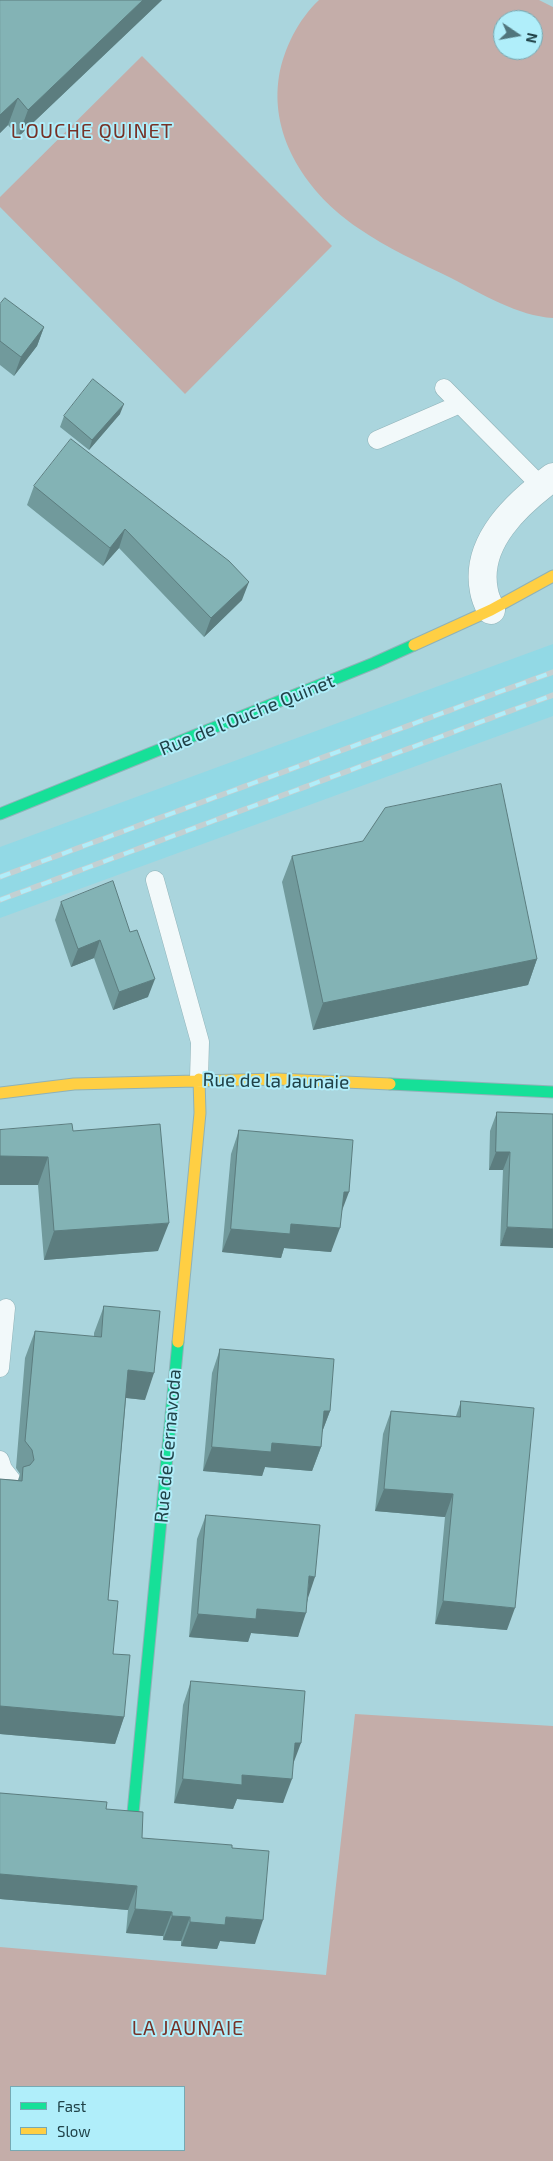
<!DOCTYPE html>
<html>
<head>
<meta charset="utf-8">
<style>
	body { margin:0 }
	#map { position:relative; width:553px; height:2161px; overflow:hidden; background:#aad5dd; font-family:"Exo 2",sans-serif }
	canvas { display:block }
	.legend { position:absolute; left:10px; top:2086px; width:175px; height:65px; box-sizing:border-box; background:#b0eefa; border:1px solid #76a9b3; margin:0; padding:6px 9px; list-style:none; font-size:15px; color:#204248 }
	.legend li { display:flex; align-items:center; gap:10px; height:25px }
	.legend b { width:25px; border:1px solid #76a9b3 }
	.north { position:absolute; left:493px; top:10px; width:50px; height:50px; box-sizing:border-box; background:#b0eefa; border:1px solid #76a9b3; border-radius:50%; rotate:102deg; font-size:14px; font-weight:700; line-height:20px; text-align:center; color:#204248 }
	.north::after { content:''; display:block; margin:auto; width:18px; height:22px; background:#50757c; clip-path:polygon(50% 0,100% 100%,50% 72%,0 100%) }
</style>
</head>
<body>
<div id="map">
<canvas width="553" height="2161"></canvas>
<ul class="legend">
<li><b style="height:6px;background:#16e098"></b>Fast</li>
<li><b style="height:6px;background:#ffcf43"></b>Slow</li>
</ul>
<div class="north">N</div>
</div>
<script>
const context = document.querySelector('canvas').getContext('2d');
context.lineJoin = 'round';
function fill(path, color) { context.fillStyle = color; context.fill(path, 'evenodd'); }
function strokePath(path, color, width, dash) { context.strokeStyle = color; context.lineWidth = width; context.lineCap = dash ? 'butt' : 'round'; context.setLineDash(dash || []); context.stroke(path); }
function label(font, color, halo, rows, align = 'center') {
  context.font = font + ' "Exo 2",sans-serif'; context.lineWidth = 4; context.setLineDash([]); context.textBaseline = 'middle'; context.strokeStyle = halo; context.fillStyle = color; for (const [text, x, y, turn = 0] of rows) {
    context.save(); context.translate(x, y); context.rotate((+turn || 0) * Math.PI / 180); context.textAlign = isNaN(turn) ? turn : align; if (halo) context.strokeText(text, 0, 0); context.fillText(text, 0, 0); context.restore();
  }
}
const built = new Path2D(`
	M553,644V716L0,918V847Z`);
const green = new Path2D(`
	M319,0H539L553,7V318C518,316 482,294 451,278C420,263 387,248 358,228C308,194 269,138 279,76C284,48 298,20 319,0ZM503,20H533V50H503Z
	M142,56L332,246L185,394L0,207V197Z
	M355,1714L553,1726V2161H0V1947L326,1975ZM11,2087H184V2150H11Z`);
const lane = new Path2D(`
	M444,388L541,486
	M377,440L460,404
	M155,880L200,1042L199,1079
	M0,1368L6,1308
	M0,1460L3,1469L14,1483`);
const street = new Path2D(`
	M491,610C488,604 485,597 484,591C474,542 518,503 553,477`);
const fast = new Path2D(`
	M0,814L374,663L414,645
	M390,1084L553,1092
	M133,1813L178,1342`);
const slow = new Path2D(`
	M414,645L491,610L553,576
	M0,1093L74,1084L277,1079L390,1084
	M178,1342L200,1113L199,1079`);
const rail = new Path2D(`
	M0,877L553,672
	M0,900L553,695`);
const wall = new Path2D(`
	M0,0H162L18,137L8,125L0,133Z
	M0,304L44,327L37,346L14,376L0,365Z
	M120,414L89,450L60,427L64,416Z
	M34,486L229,561L242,600L204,637L119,548L103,566L27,505Z
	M292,856L537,959L528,985L313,1030L282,882Z
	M61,902L130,932L148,997L113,1010L94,958L71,967L55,920Z
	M497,1112L553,1114L500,1246L503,1170H489L490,1131Z
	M0,1130L73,1131L158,1251L44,1260L38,1185H0Z
	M239,1130L341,1213L331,1252L284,1248L281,1258L222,1252L231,1154Z
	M104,1306L145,1400L126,1398L108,1600L113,1654L124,1717L115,1744L0,1734V1479L18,1480L20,1474L16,1468L25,1358L35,1331L94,1337V1333Z
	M220,1349L330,1411L322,1432L321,1447L312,1471L265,1467L262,1476L203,1471L212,1373Z
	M461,1401L507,1630L435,1624L445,1517L375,1511L383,1434L391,1411L456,1416Z
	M206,1515L308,1599L298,1637L251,1633L248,1642L189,1637L197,1539Z
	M191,1681L293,1764L283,1803L237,1799L233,1809L174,1803L183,1705Z
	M0,1793L106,1809L142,1838L255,1944L220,1941L217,1949L181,1946V1941L163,1940V1936L126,1933L128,1910L0,1899Z`);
const shadedWall = new Path2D(`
	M143,0H162L18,137L28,110Z
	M18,98L8,125L0,133V115Z
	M44,327L37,346L14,376L21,357Z
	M124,404L120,414L89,450L92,440Z
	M125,529L119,548L103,566L110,548Z
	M249,582L242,600L204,637L211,618Z
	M100,940L94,958L71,967L78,949Z
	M537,959L528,985L313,1030L323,1003Z
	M155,979L148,997L113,1010L119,992Z
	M496,1152H510L503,1170H489Z
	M0,1156L48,1157L38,1185H0Z
	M344,1192H349L340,1216Z
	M169,1223L158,1251L44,1260L54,1231Z
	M291,1224L340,1228L331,1252L284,1248L281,1258L222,1252L231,1229Z
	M507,1227L553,1229V1248L500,1246Z
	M128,1370L154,1373L145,1400L118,1397Z
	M324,1411H330L321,1435Z
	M272,1443L321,1447L312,1471L265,1467L262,1476L203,1471L212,1447Z
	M384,1489L453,1494L445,1517L375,1511Z
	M309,1576L315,1577L307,1601Z
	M443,1601L515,1608L507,1630L435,1624Z
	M257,1609L306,1613L298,1637L251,1633L248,1642L189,1637L198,1614Z
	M0,1706L124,1717L115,1744L0,1734Z
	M295,1743H301L292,1767Z
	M242,1775L292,1779L283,1803L237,1799L233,1809L174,1803L183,1779Z
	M0,1874L137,1886L128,1910L0,1899Z
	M135,1909L172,1912L163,1936L126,1933Z
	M172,1916L190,1917L181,1941L163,1940Z
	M226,1917L263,1920L255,1944L220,1941L217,1949L181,1946L190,1922Z`);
const building = new Path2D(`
	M0,0H143L28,110L18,98L0,115Z
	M5,298L44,327L21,357L0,341V304Z
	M93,379L124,404L92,440L64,416Z
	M71,439L229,561L249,582L211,618L125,529L110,548L34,486Z
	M501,784L537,959L323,1003L292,856L363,841L385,808Z
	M113,881L130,932L137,930L155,979L119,992L100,940L78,949L61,902Z
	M497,1112L553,1114V1229L507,1227L510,1152H496Z
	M72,1124L73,1131L160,1124L169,1223L54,1231L48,1157L0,1156V1130Z
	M239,1130L353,1140L349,1192H344L340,1228L291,1224L290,1234L231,1229Z
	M104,1306L160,1311L154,1373L128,1370L108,1600L118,1601L113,1654L130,1655L124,1717L0,1706V1479L22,1481L23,1467L30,1465L34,1460L32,1450L25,1441L35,1331L101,1337Z
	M220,1349L334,1359L330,1411H324L321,1447L272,1443L271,1452L212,1447Z
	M461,1401L534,1408L515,1608L443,1601L453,1494L384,1489L391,1411L460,1417Z
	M206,1515L320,1525L315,1577L309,1576L306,1613L257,1609L256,1619L198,1614Z
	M191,1681L305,1691L301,1743H295L292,1779L242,1775V1785L183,1779Z
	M0,1793L107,1802L106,1809L143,1812L142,1838L232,1845V1848L269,1851L263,1920L226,1917L225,1925L190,1922V1917L172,1916V1912L135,1909L137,1886L0,1874Z`);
const streetNames = [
	["Rue de l'Ouche Quinet",247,715,-22],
	["Rue de la Jaunaie",276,1081,1],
	["Rue de Cernavoda",168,1446,-85]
];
const neighbourhoodNames = [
	["L'OUCHE QUINET",92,131],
	["LA JAUNAIE",188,2028]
];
fill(built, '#92d9e5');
fill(green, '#c4ada9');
strokePath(lane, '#8fb2b8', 19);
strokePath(street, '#8fb2b8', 29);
strokePath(fast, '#8fb2b8', 13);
strokePath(slow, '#8fb2b8', 13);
strokePath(lane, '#f2f9fa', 18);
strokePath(street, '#f2f9fa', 28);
strokePath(fast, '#16e098', 11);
strokePath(slow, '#ffcf43', 11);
strokePath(rail, '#c3d0d2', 5.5);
strokePath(rail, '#b0eefa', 4, [11]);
fill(wall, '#719a9c');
fill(shadedWall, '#5c7d7f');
fill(building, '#83b3b5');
strokePath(building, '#5c7d7f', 1);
label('19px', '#204248', '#b0eefa', streetNames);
context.letterSpacing = '1px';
label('20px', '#773227', '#b0eefa', neighbourhoodNames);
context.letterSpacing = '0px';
</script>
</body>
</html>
